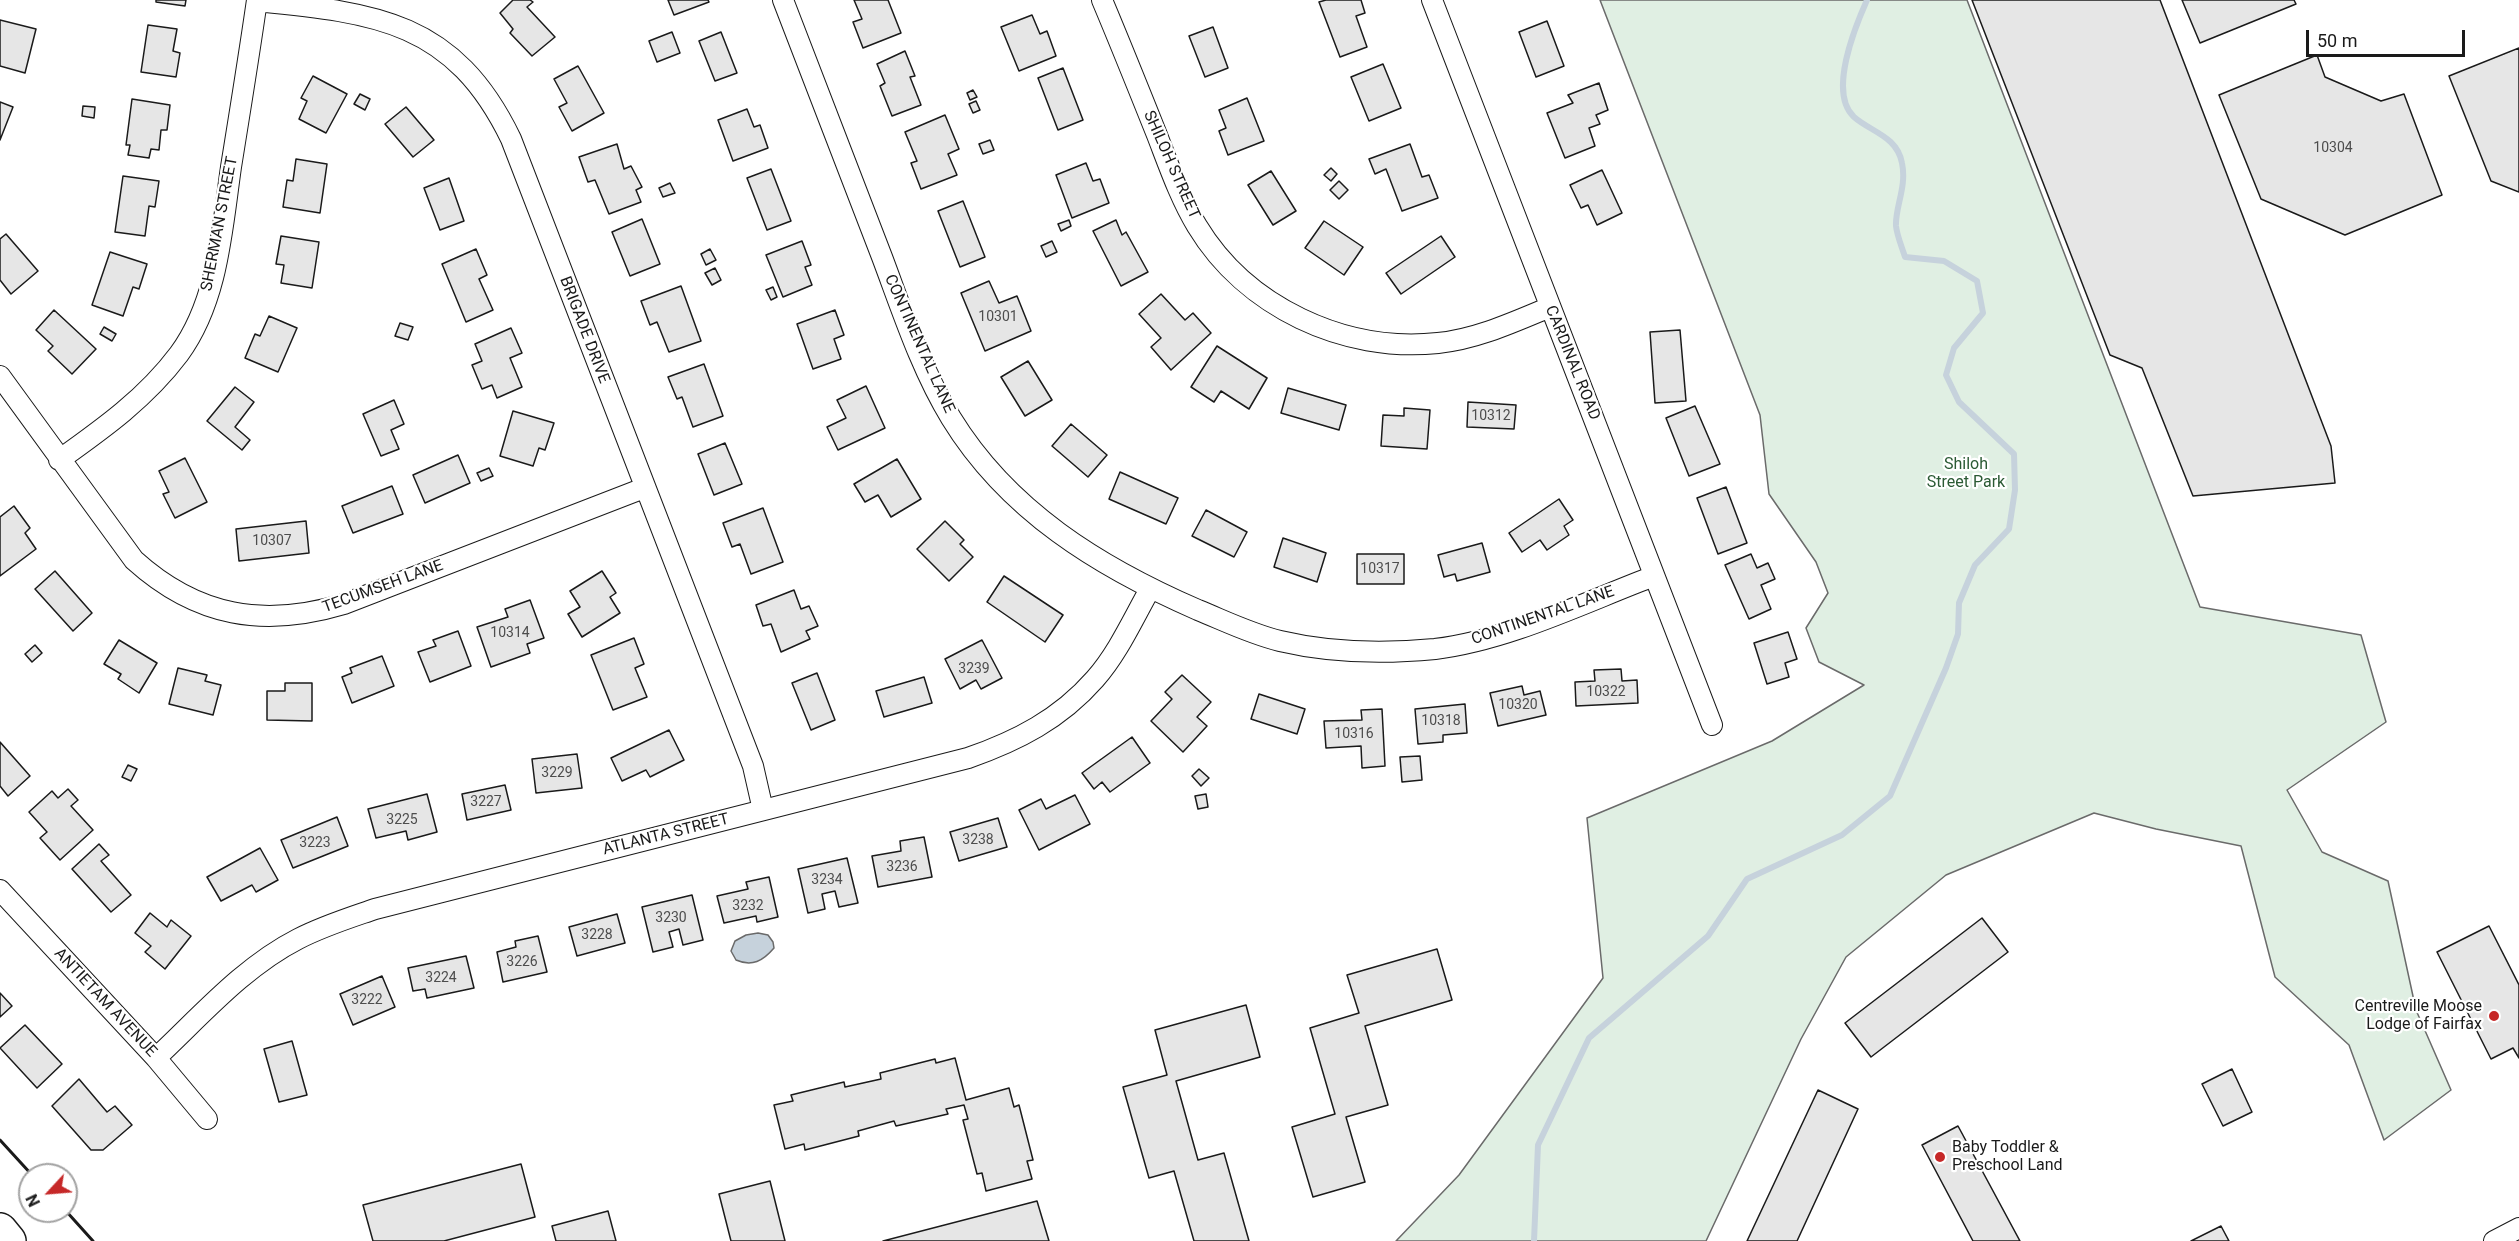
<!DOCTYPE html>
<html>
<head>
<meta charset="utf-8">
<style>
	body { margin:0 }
	#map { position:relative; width:2519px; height:1241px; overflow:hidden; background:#fff; font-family:Roboto,sans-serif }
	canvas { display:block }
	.north { position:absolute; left:18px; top:1163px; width:60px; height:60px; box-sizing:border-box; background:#fff; border:2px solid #a3a3a3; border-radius:50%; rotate:244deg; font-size:16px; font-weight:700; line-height:24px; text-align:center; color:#1a1a1a }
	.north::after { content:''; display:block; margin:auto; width:21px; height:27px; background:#c62828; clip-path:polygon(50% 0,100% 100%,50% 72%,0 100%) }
	.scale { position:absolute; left:2306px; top:30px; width:159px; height:27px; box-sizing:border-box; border:3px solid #1a1a1a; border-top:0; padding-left:8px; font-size:18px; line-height:21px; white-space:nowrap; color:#1a1a1a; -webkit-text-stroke:4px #fff; paint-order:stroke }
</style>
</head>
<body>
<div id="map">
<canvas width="2519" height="1241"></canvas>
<div class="north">N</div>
<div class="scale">50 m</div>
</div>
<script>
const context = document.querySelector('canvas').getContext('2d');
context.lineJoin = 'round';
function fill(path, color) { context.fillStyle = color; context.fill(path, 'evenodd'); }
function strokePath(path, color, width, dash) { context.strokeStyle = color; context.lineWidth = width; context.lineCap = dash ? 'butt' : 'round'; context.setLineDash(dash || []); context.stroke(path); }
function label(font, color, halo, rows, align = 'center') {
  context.font = font + ' Roboto,sans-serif'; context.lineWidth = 4.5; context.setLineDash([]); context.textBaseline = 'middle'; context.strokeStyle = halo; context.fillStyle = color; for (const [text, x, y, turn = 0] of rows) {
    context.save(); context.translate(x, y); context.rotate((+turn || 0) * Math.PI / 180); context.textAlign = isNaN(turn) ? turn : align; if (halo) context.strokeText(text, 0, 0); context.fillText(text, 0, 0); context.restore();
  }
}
const green = new Path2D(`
	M1600,0H1967L2200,607L2361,635L2386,722L2287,790L2322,852L2388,881L2416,1010L2451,1090L2384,1140L2349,1045L2275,977L2241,846L2156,829L2094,813L1946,875L1846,957L1801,1039L1706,1241H1396L1459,1175L1603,978L1587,818L1772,741L1864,685L1819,662L1806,628L1828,593L1816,562L1769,494L1760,415Z`);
const water = new Path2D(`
	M758,933L768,935L773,942L774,948C763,961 752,967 736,960L731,951L735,941L746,935Z`);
const stream = new Path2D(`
	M1534,1241L1538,1145L1589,1038L1708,936L1747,879L1842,835L1890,796L1946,668L1958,634L1959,603L1975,565L2009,529L2015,490L2014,454L1959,402L1946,375L1954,348L1983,313L1977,281L1944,261L1905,257C1902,247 1897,236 1896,226C1895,207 1907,187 1902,163C1897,136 1871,132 1854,117C1828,93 1855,27 1867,0`);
const building = new Path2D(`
	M156,0H186L185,6L156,2Z
	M513,0H530L533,2L527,7L555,37L532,56L510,33L513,29L500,13Z
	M668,0H708L709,2L674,15Z
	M854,0H888L901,33L863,48L853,22L862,19Z
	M1326,0H1361L1365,13L1356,16L1367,47L1340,57L1319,2Z
	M1972,0H2160L2331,446L2335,483L2193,496L2142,368L2110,355Z
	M2182,0H2294L2296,4L2200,43Z
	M1032,15L1040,34L1047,31L1056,56L1019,71L1001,27Z
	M0,20L36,29L25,73L0,66Z
	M1547,21L1564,66L1536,77L1519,32Z
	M148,25L177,29L173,51L180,53L176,77L141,72Z
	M1213,27L1228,68L1205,77L1189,36Z
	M672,32L680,53L657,62L649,41Z
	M721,32L737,73L715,81L699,41Z
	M2519,48V192L2491,181L2449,76Z
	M905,51L915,76L910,77L921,105L892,116L880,86L885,83L877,64Z
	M2317,55L2325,77L2381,101L2404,94L2442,195L2345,235L2261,199L2219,95Z
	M1383,64L1401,108L1369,121L1351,77Z
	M578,66L604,113L572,131L559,107L567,103L554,79Z
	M1063,68L1083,120L1058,130L1038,78Z
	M313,76L347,94L326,133L299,119L307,101L301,98Z
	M1599,83L1608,110L1596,115L1600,124L1589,128L1595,146L1565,158L1547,113L1573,103L1568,95Z
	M973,90L977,97L970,100L967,93Z
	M360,94L370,99L365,110L354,104Z
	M1247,98L1264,141L1228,155L1219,131L1226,128L1219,110Z
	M132,99L170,105L167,130H161L159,150L151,149L149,158L128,155L130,145H126Z
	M976,101L980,110L973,113L969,104Z
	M0,102L13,107L0,140Z
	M83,106L95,107L94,118L82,116Z
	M406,107L434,140L413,157L385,124Z
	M747,109L754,127L760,125L768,148L733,161L718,120Z
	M945,115L959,149L948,154L957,175L921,189L911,163L917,161L905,132Z
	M990,140L994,150L983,154L979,144Z
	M617,144L624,169L631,166L642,187L636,190L641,202L609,214L595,180L588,182L579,157Z
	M1410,144L1422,177L1429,175L1438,198L1402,211L1386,169L1375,174L1369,159Z
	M296,159L327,164L320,213L283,207L287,180L293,181Z
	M1086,163L1093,181L1100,179L1109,203L1072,218L1056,175Z
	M1331,168L1337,174L1331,181L1324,175Z
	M771,169L791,221L767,230L747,178Z
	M1602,170L1622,213L1597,225L1588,205L1581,208L1570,185Z
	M1271,171L1296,211L1273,225L1248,185Z
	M123,176L159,181L155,207L149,206L145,236L115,232Z
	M449,178L464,221L440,230L424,188Z
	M1339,181L1348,190L1339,199L1330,190Z
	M670,183L675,193L663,197L659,188Z
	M963,201L985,257L960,267L938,211Z
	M642,219L660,264L630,276L612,232Z
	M1069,220L1071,226L1061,231L1058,224Z
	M1116,220L1122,235L1126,232L1148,272L1121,286L1093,231Z
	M1324,221L1363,247L1344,275L1305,248Z
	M6,234L38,271L11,294L0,280V239Z
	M281,236L319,242L312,288L281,283L284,265L276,264Z
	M1441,236L1455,257L1401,294L1386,273Z
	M802,241L811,265L805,267L812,285L783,297L766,255Z
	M1052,241L1057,252L1046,257L1041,246Z
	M476,249L487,275L479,279L493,310L466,322L442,264Z
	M710,249L716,260L706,265L701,254Z
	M110,252L147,264L139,289L133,287L123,316L92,305Z
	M715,268L721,280L712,285L705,273Z
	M989,281L999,303L1017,296L1031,331L985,351L961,293Z
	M681,286L701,341L669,352L657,322L650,325L641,301Z
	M773,287L777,297L771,300L766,290Z
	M1161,294L1185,320L1193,313L1211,333L1171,370L1151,347L1161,338L1139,314Z
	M54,310L96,349L72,374L48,351L53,346L36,330Z
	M835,310L844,335L834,339L841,359L813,369L797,324Z
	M269,316L297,328L278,372L245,358L255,334L260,336Z
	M400,323L413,327L408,340L395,336Z
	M104,327L116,334L112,341L100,334Z
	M511,328L522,353L510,358L522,387L497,398L492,385L482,389L472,365L482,361L475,344Z
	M1680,330L1686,401L1655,403L1650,332Z
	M1217,346L1267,378L1249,409L1221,391L1214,402L1191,387Z
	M1028,361L1052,400L1025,416L1001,377Z
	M704,364L723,416L693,427L682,397L677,399L668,377Z
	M866,386L885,428L838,450L827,427L846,418L837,400Z
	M235,387L254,402L235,427L250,440L242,450L207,421Z
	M1288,388L1346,405L1339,430L1281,413Z
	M394,400L404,424L391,430L399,449L381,456L363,414Z
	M1468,402L1516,405L1514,429L1467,427Z
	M1695,406L1720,464L1689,476L1666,418Z
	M1404,408L1430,410L1427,449L1381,446L1383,415L1404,416Z
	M513,411L554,423L545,450L539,448L533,466L500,456Z
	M1071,424L1107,455L1088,477L1052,446Z
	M725,443L742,484L714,495L698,454Z
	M458,455L470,483L425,503L413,475Z
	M185,458L207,502L175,518L163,494L169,492L159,471Z
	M897,459L921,499L891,517L878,495L865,502L854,484Z
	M489,468L493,476L481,481L477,473Z
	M1120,472L1178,498L1166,524L1109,499Z
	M392,486L403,514L353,533L342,506Z
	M1726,487L1747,543L1718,554L1697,498Z
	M1559,499L1573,520L1564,526L1569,535L1547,550L1540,540L1522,552L1509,533Z
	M14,506L30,528L25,533L36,549L0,576V517Z
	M763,508L783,562L751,574L740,544L732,547L723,523Z
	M1206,510L1247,532L1234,557L1192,536Z
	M306,521L309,553L239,561L236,529Z
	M945,521L964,540L960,544L973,557L949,581L917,549Z
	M1283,538L1326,553L1317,582L1274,567Z
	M1482,543L1490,572L1457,581L1455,574L1444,577L1438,555Z
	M1357,554H1404V584H1357Z
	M1751,554L1757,568L1768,563L1775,579L1761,585L1771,609L1749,619L1725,565Z
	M55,571L92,613L73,631L35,589Z
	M602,571L616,593L610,597L620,613L582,637L568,614L580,607L570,591Z
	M1004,576L1063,615L1045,642L987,602Z
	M794,590L801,609L809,606L818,626L806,631L810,639L781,652L771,624L763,626L756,605Z
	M530,600L544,638L527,644L530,653L491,667L477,627L508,617L505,609Z
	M458,631L471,666L430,682L418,652L436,646L433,640Z
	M1788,632L1797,659L1785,663L1789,677L1767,684L1754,643Z
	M634,638L644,664L635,668L647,697L613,710L591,655Z
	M119,640L157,663L139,693L118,679L121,674L104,664Z
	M982,640L1002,678L981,689L976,680L960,689L945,659Z
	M35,645L42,653L32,662L25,654Z
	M382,656L394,686L352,703L342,677L352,673L350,668Z
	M178,668L207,675L205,681L221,685L213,715L169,704Z
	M1621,669L1622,681L1637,680L1638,703L1576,706L1575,682L1595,681L1594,670Z
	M817,673L835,720L811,730L792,683Z
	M1182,675L1211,702L1197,717L1207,726L1183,752L1151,721L1172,699L1165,692Z
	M924,677L932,703L884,717L876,691Z
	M285,683H312V721L267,720V691H285Z
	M1522,686L1524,695L1540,691L1546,715L1498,726L1490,693Z
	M1259,694L1305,709L1297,734L1251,719Z
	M1465,704L1467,733L1443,735V742L1418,744L1415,709Z
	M1382,709L1385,766L1362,768L1361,746L1326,748L1324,721L1362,720L1361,710Z
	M669,730L684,760L650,777L646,770L622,781L611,758Z
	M1132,737L1150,763L1110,792L1102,782L1094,789L1082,773Z
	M0,742L30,776L8,796L0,786Z
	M577,754L582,788L536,793L532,759Z
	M1420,756L1422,780L1402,782L1400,757Z
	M128,765L137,769L131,781L122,777Z
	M1199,769L1209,778L1201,786L1192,776Z
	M505,785L511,810L467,820L462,794Z
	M68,789L78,800L71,806L93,830L60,860L40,838L47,832L29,812L52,791L58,798Z
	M427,794L437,832L408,840L406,831L376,838L368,809Z
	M1206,794L1208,807L1198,809L1195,796Z
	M1075,795L1090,824L1039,850L1019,810L1041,799L1046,809Z
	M337,817L348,846L293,868L281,840Z
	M998,818L1007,847L959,861L950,832Z
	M924,837L932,877L878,887L872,856L901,851L900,841Z
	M99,844L109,855L101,861L131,895L111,912L72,869Z
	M260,848L278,880L256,892L252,885L221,901L207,877Z
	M847,858L858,903L839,907L835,891L822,894L825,909L808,913L798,869Z
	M769,877L778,917L757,922L756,916L724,923L717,896L748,889L746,882Z
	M692,895L703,940L683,945L679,929L669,932L673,947L653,952L642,907Z
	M150,913L167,927L171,920L191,936L165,969L145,952L151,946L135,933Z
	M617,914L625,943L577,956L569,927Z
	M1982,918L2008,952L1871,1057L1845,1023Z
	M2489,926L2519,985V1058L2513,1048L2491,1059L2437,952Z
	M538,936L547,972L503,982L497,952L516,947L515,941Z
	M1437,949L1452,1000L1365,1026L1388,1105L1346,1117L1365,1182L1313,1197L1292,1127L1335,1114L1310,1028L1359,1013L1347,975Z
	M466,956L474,988L427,998L425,989L413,991L408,968Z
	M382,976L395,1007L353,1025L340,994Z
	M0,993L12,1006L0,1017Z
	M1246,1005L1260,1057L1176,1081L1198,1160L1224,1153L1249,1241H1194L1174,1171L1149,1178L1123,1087L1167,1075L1155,1030Z
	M25,1025L62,1064L37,1088L0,1048Z
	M292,1041L307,1095L279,1102L264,1049Z
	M955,1058L966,1100L1009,1088L1014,1107L1019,1105L1033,1160L1027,1161L1032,1179L986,1191L982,1173L977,1174L963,1120L968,1119L964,1105L946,1109L948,1114L896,1126L894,1121L858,1131L859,1136L805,1150L804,1144L785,1149L774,1105L793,1101L791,1095L844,1082L845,1087L881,1079L880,1073L935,1059L936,1063Z
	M2232,1069L2252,1112L2223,1126L2202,1084Z
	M79,1079L107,1112L115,1106L132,1125L103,1150H91L52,1106Z
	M1818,1090L1858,1109L1797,1241H1747Z
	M1958,1126L2020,1241H1973L1922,1145Z
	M521,1164L535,1217L444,1241H373L363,1205Z
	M770,1181L785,1241H731L719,1194Z
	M1037,1201L1049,1241H883Z
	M608,1211L616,1241H556L552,1226Z
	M2221,1226L2229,1241H2191Z`);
const street = new Path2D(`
	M783,0C816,86 849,171 882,257C902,310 921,369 951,418C1008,511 1099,567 1198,610C1225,621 1251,634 1280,641C1331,653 1383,654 1435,649C1509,640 1585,602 1654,576
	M1102,0C1121,45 1139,90 1157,135C1169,166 1180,198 1197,226C1246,307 1344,353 1438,343C1477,339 1514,322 1550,307
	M1432,0L1712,725
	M257,1C376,13 454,21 511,139L753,766L763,810
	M0,376L134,560C197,617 264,628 344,604L644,488
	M59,460C104,428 146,398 179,354C218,301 222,230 231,167C240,111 249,56 257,0
	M0,890L156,1058L207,1119
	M156,1058C200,1017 243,967 298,939C323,926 349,918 375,909L968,758C1017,741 1060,719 1095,679C1118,653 1133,619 1150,589
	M2494,1241L2519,1228`);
const highway = new Path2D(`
	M0,1230L9,1241`);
const wall = new Path2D(`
	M0,1140L32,1175
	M66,1211L93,1241`);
const markers = [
	[2494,1016,6,"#c62828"],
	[1940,1157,6,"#c62828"]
];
const numberNames = [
	["10304",2333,148],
	["10301",998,317],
	["10312",1491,416],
	["10307",272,541],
	["10317",1380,569],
	["10314",510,633],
	["3239",974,669],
	["10322",1606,692],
	["10320",1518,705],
	["10318",1441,721],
	["10316",1354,734],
	["3229",557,773],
	["3227",486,802],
	["3225",402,820],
	["3238",978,840],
	["3223",315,843],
	["3236",902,867],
	["3234",827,880],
	["3232",748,906],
	["3230",671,918],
	["3228",597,935],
	["3226",522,962],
	["3224",441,978],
	["3222",367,1000]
];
const streetNames = [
	["SHILOH STREET",1171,165,66],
	["SHERMAN STREET",220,224,-79],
	["BRIGADE DRIVE",584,330,69],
	["CONTINENTAL LANE",919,344,66],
	["CARDINAL ROAD",1572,363,68],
	["TECUMSEH LANE",383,587,-20],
	["CONTINENTAL LANE",1543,616,-19],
	["ATLANTA STREET",666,835,-14],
	["ANTIETAM AVENUE",105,1003,47]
];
const parkNames = [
	["Shiloh",1966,465],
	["Street Park",1966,483]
];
const poiNames = [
	["Centreville Moose",2482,1007],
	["Lodge of Fairfax",2482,1025],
	["Baby Toddler &",1952,1148,"left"],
	["Preschool Land",1952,1166,"left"]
];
fill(green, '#e0efe3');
strokePath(green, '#6a6a6a', 1.5);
fill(water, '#c6d2dc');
strokePath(water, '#6a6a6a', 1.5);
strokePath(stream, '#c6d2dc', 6);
fill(building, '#e6e6e6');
strokePath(building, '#1a1a1a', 1.5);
strokePath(street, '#1a1a1a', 22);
strokePath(highway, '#1a1a1a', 36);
strokePath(street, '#fff', 20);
strokePath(highway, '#fff', 33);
strokePath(wall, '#1a1a1a', 3);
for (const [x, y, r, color] of markers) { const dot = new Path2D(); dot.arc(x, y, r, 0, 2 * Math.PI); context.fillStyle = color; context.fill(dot); strokePath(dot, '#fff', 2); }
label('14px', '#4d4d4d', null, numberNames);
label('16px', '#1a1a1a', '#fff', streetNames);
label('16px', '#2b5a34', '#fff', parkNames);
label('16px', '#1a1a1a', '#fff', poiNames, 'right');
</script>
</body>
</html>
